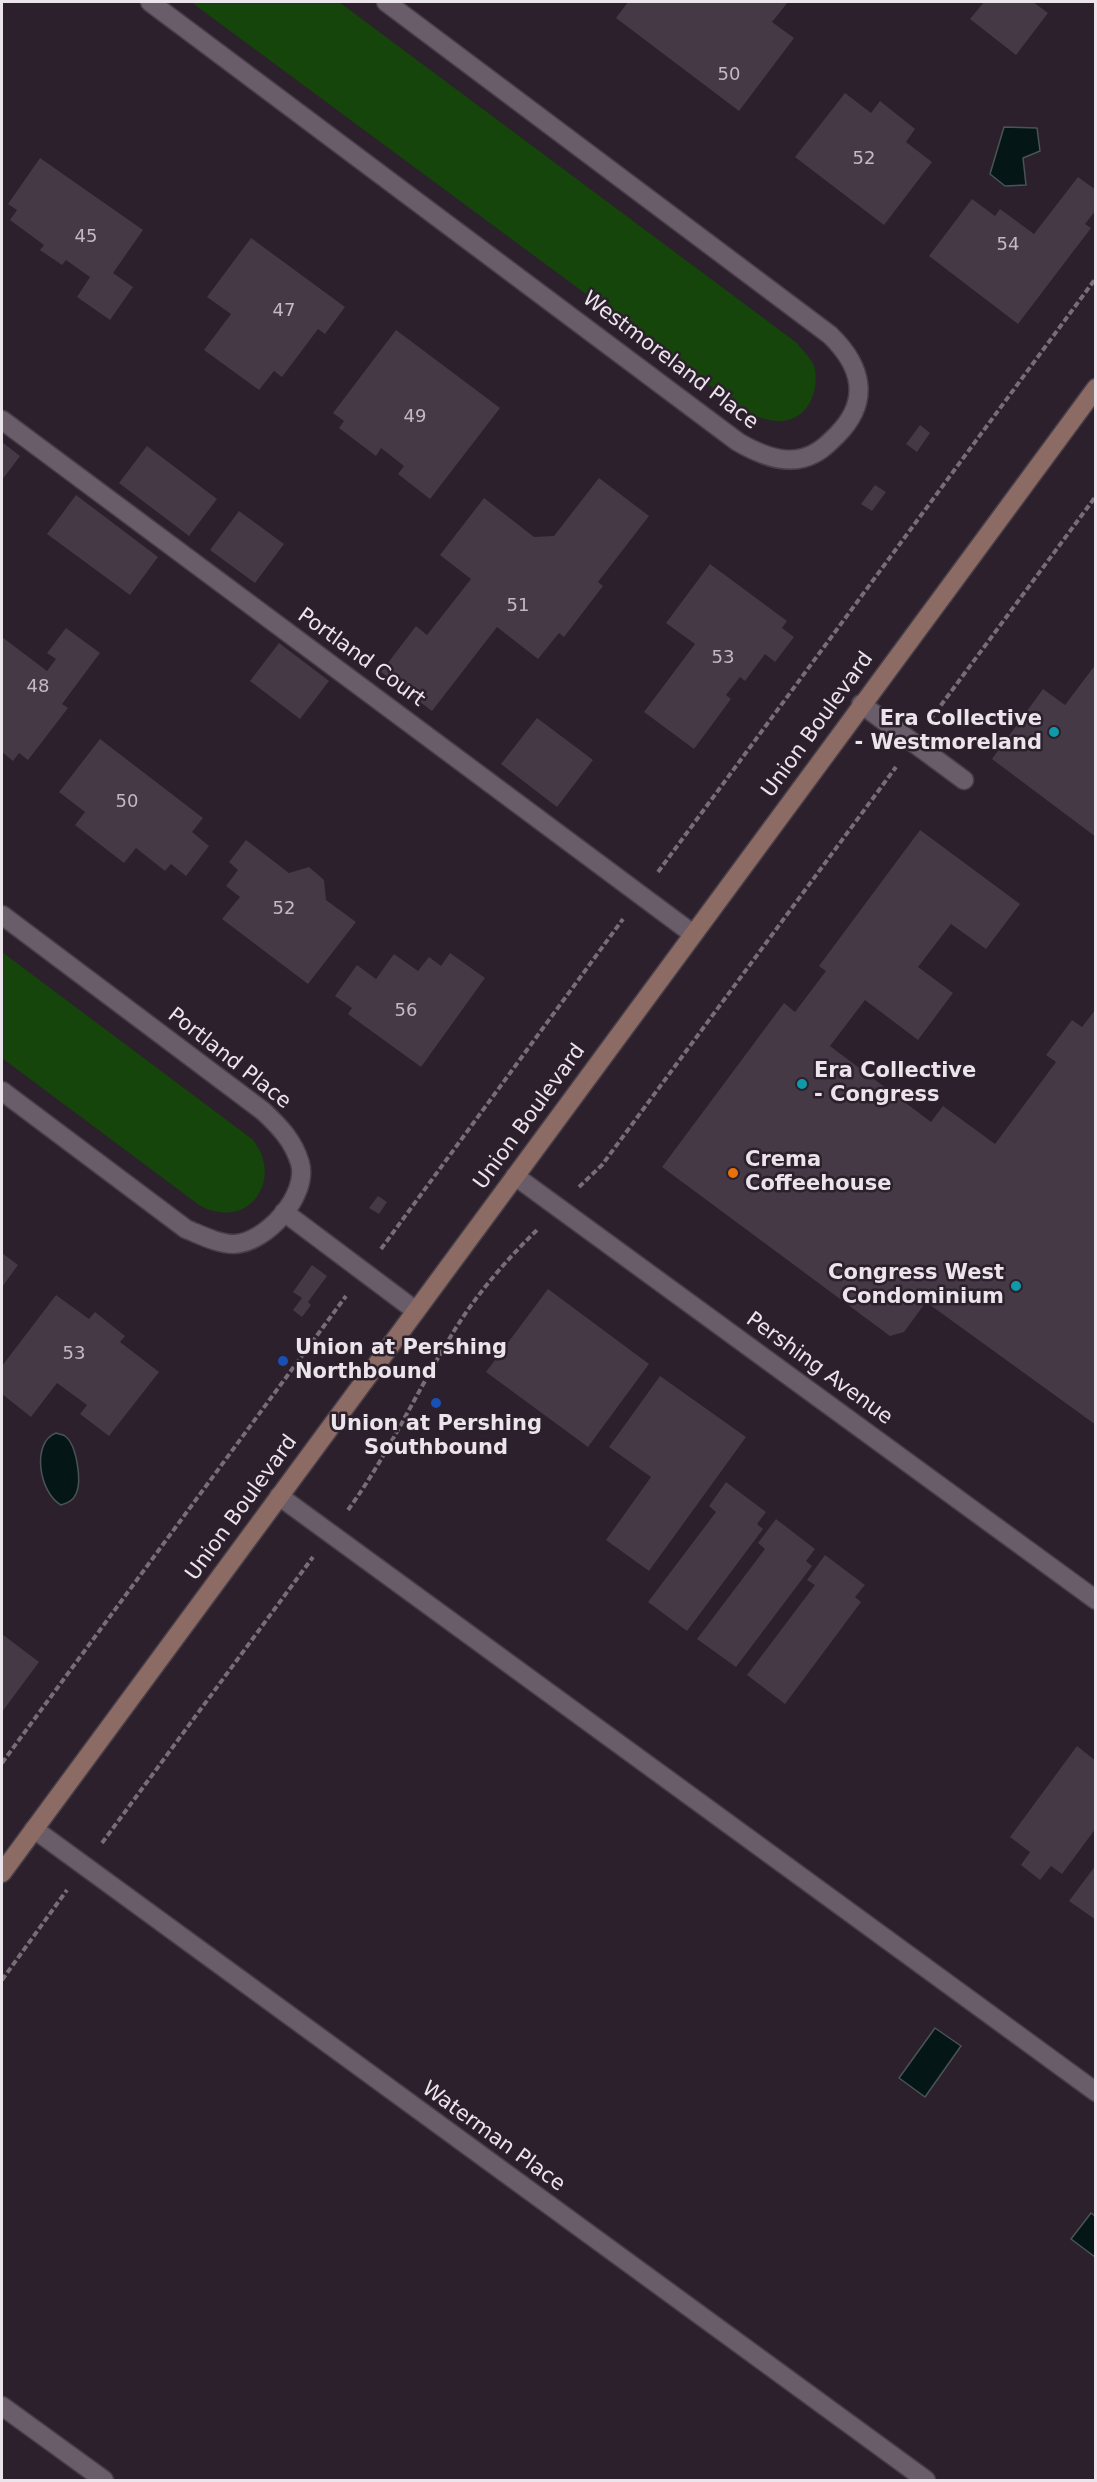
<!DOCTYPE html>
<html>
<head>
<meta charset="utf-8">
<style>
	body { margin:0 }
	#map { position:relative; width:1097px; height:2482px; overflow:hidden; background:#2b202c; font-family:"DejaVu Sans",sans-serif }
	canvas { display:block }
	.frame { position:absolute; inset:0; border:3px solid #ebe4eb; pointer-events:none }
</style>
</head>
<body>
<div id="map">
<canvas width="1097" height="2482"></canvas>
<div class="frame"></div>
</div>
<script>
const context = document.querySelector('canvas').getContext('2d');
context.lineJoin = 'round';
function fill(path, color) { context.fillStyle = color; context.fill(path, 'evenodd'); }
function strokePath(path, color, width, dash) { context.strokeStyle = color; context.lineWidth = width; context.lineCap = dash ? 'butt' : 'round'; context.setLineDash(dash || []); context.stroke(path); }
function label(font, color, halo, rows, align = 'center') {
  context.font = font + ' "DejaVu Sans",sans-serif'; context.lineWidth = 5; context.setLineDash([]); context.textBaseline = 'middle'; context.strokeStyle = halo; context.fillStyle = color; for (const [text, x, y, turn = 0] of rows) {
    context.save(); context.translate(x, y); context.rotate((+turn || 0) * Math.PI / 180); context.textAlign = isNaN(turn) ? turn : align; if (halo) context.strokeText(text, 0, 0); context.fillText(text, 0, 0); context.restore();
  }
}
const green = new Path2D(`
	M191,2H339L797,343C802,350 811,358 814,366C817,377 816,387 812,398C798,431 764,423 740,408Z
	M2,952L252,1139C285,1177 250,1233 199,1205L2,1058Z`);
const water = new Path2D(`
	M1004,127L1037,128L1040,151L1023,158L1026,185L1005,186L990,174Z
	M56,1433C58,1434 64,1435 65,1436C77,1445 82,1482 76,1494C73,1501 67,1503 61,1505C39,1493 31,1442 56,1433Z
	M935,2028L961,2046L925,2097L899,2078Z
	M1091,2213L1095,2216V2257L1071,2239Z`);
const building = new Path2D(`
	M628,2H788L772,22L794,38L739,111L616,18Z
	M984,2H1033L1048,13L1016,55L970,19Z
	M845,93L871,113L880,101L915,129L906,142L932,162L884,225L795,157Z
	M40,158L143,230L113,273L133,287L110,320L77,297L90,277L66,260L62,265L40,250L44,245L10,220L17,210L8,204Z
	M1078,177L1096,190V210L1085,224L1091,228L1018,324L929,256L972,199L995,216L1000,209L1034,234Z
	M251,238L345,307L325,334L318,329L282,377L274,371L259,390L204,350L231,314L207,297Z
	M396,330L500,408L430,499L398,474L404,466L381,448L376,456L339,428L344,421L333,413Z
	M920,425L930,433L917,452L906,444Z
	M2,442L20,456L2,480Z
	M147,446L217,499L189,536L119,483Z
	M599,478L649,516L598,582L603,586L564,637L559,633L538,659L497,627L432,711L381,672L416,626L427,635L471,579L440,555L484,498L534,537L554,536Z
	M875,485L886,492L872,511L861,504Z
	M76,495L158,557L130,595L47,534Z
	M239,511L284,544L255,583L210,550Z
	M710,564L787,621L782,628L794,637L775,662L765,654L745,681L740,677L726,695L731,699L694,749L644,712L695,644L666,623Z
	M66,628L100,653L62,704L68,708L28,760L19,753L13,761L2,752V637L47,671L56,659L47,653Z
	M279,643L329,681L300,719L250,681Z
	M1096,664V837L992,759L1043,689L1065,705Z
	M537,718L593,760L557,807L501,764Z
	M100,739L203,818L192,832L209,846L186,876L171,864L165,871L136,848L124,863L75,825L85,812L59,792Z
	M920,830L1020,904L986,949L951,924L918,967L953,993L918,1040L865,1000L830,1046L931,1122L943,1106L995,1144L1056,1062L1046,1055L1072,1020L1082,1027L1096,1009V1425L926,1302L904,1332L890,1336L662,1167L784,1003L795,1012L826,971L819,966Z
	M246,840L289,873L309,867L324,880L326,900L356,922L308,984L222,919L240,897L226,886L238,870L229,862Z
	M450,953L485,978L421,1067L348,1014L352,1008L335,996L357,965L376,979L394,954L418,971L429,957L441,966Z
	M378,1196L387,1202L379,1214L369,1208Z
	M2,1253L18,1265L2,1287Z
	M312,1265L327,1276L308,1302L311,1305L302,1317L293,1310L302,1298L293,1292Z
	M548,1289L649,1364L588,1447L486,1372Z
	M56,1295L89,1319L95,1312L125,1336L120,1342L159,1372L109,1436L80,1414L87,1405L57,1383L31,1417L2,1394V1366Z
	M660,1376L746,1437L649,1571L606,1540L651,1477L609,1447Z
	M726,1482L766,1512L757,1524L763,1529L687,1631L648,1602L716,1512L709,1506Z
	M776,1519L815,1549L806,1561L812,1566L736,1667L697,1639L765,1549L758,1543Z
	M825,1555L865,1585L855,1597L861,1602L785,1704L747,1675L815,1585L807,1580Z
	M2,1634L39,1662L2,1712Z
	M1077,1746L1096,1761V1828L1062,1874L1051,1866L1040,1880L1021,1865L1030,1852L1010,1837Z
	M1096,1865V1920L1069,1901Z`);
const path = new Path2D(`
	M930,720L1096,496
	M658,872L1096,278
	M579,1187L602,1165L896,767
	M381,1249L623,919
	M348,1510C388,1455 416,1393 451,1336C474,1297 506,1260 538,1229
	M2,1763L346,1296
	M102,1843L313,1557
	M2,1980L67,1890`);
const lane = new Path2D(`
	M2,420L693,934
	M861,704L964,780
	M284,1212L416,1311
	M279,1496L1096,2092
	M2,2406L104,2480`);
const street = new Path2D(`
	M150,2L738,442C757,453 781,464 803,458C818,454 827,445 837,435C871,401 862,366 830,335L386,2
	M2,915L263,1111C279,1126 293,1140 300,1163C309,1195 266,1243 234,1244C218,1244 201,1235 186,1229L2,1091
	M515,1176L1096,1600
	M34,1829L926,2480`);
const secondary = new Path2D(`
	M2,1873L1096,388`);
const markers = [
	[1054,732,6,"#0f9aa8"],
	[802,1084,6,"#0f9aa8"],
	[733,1173,6,"#e8710a"],
	[1016,1286,6,"#0f9aa8"],
	[283,1361,6,"#1a4fb4"],
	[436,1403,6,"#1a4fb4"]
];
const numberNames = [
	["50",729,75],
	["52",864,159],
	["45",86,237],
	["54",1008,245],
	["47",284,311],
	["49",415,417],
	["51",518,606],
	["53",723,658],
	["48",38,687],
	["50",127,802],
	["52",284,909],
	["56",406,1011],
	["53",74,1354]
];
const streetNames = [
	["Westmoreland Place",670,361,37],
	["Portland Court",361,658,36],
	["Union Boulevard",818,725,-54],
	["Portland Place",229,1059,38],
	["Union Boulevard",530,1117,-54],
	["Pershing Avenue",819,1369,36],
	["Union Boulevard",242,1508,-54],
	["Waterman Place",493,2137,36]
];
const poiNames = [
	["Era Collective",1042,720,"right"],
	["- Westmoreland",1042,744,"right"],
	["Era Collective",814,1072],
	["- Congress",814,1096],
	["Crema",745,1161],
	["Coffeehouse",745,1185],
	["Congress West",1004,1274,"right"],
	["Condominium",1004,1298,"right"],
	["Union at Pershing",295,1349],
	["Northbound",295,1373],
	["Union at Pershing",436,1425,"center"],
	["Southbound",436,1449,"center"]
];
fill(green, '#15450a');
fill(water, '#051617');
strokePath(water, '#4a5457', 1.5);
fill(building, '#453945');
strokePath(lane, '#473e48', 21);
strokePath(street, '#473e48', 21);
strokePath(secondary, '#473e48', 21);
strokePath(path, '#766d77', 4, [6, 3]);
strokePath(lane, '#695d6a', 18);
strokePath(street, '#695d6a', 18);
strokePath(secondary, '#8c6b64', 18);
for (const [x, y, r, color] of markers) { const dot = new Path2D(); dot.arc(x, y, r, 0, 2 * Math.PI); context.fillStyle = color; context.fill(dot); strokePath(dot, '#2b202c', 2); }
label('18px', '#c2b9c2', null, numberNames);
label('21px', '#ebe4eb', '#2b202c', streetNames);
label('bold 21px', '#ebe4eb', '#2b202c', poiNames, 'left');
</script>
</body>
</html>
